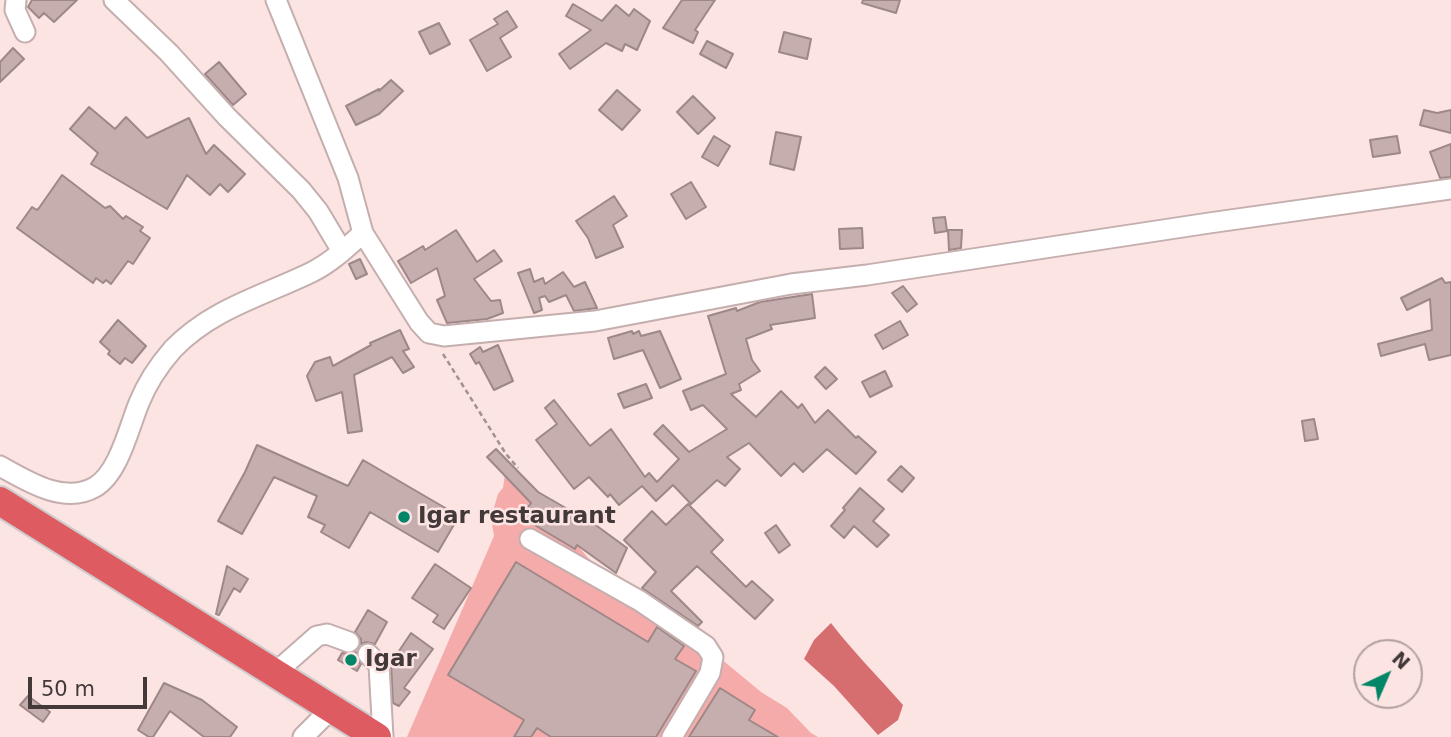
<!DOCTYPE html>
<html>
<head>
<meta charset="utf-8">
<style>
	body { margin:0 }
	#map { position:relative; width:1451px; height:737px; overflow:hidden; background:#fce4e3; font-family:"DejaVu Sans",sans-serif }
	canvas { display:block }
	.north { position:absolute; left:1353px; top:639px; width:70px; height:70px; box-sizing:border-box; background:#fce4e3; border:2px solid #b2a09f; border-radius:50%; rotate:44deg; font-size:19px; font-weight:700; line-height:28px; text-align:center; color:#433939 }
	.north::after { content:''; display:block; margin:auto; width:24px; height:32px; background:#038567; clip-path:polygon(50% 0,100% 100%,50% 72%,0 100%) }
	.scale { position:absolute; left:28px; top:677px; width:119px; height:32px; box-sizing:border-box; border:4px solid #433939; border-top:0; padding-left:9px; font-size:21px; line-height:24px; white-space:nowrap; color:#433939; -webkit-text-stroke:5px #fce4e3; paint-order:stroke }
</style>
</head>
<body>
<div id="map">
<canvas width="1451" height="737"></canvas>
<div class="north">N</div>
<div class="scale">50 m</div>
</div>
<script>
const context = document.querySelector('canvas').getContext('2d');
context.lineJoin = 'round';
function fill(path, color) { context.fillStyle = color; context.fill(path, 'evenodd'); }
function strokePath(path, color, width, dash) { context.strokeStyle = color; context.lineWidth = width; context.lineCap = dash ? 'butt' : 'round'; context.setLineDash(dash || []); context.stroke(path); }
function label(font, color, halo, rows, align = 'center') {
  context.font = font + ' "DejaVu Sans",sans-serif'; context.lineWidth = 5; context.setLineDash([]); context.textBaseline = 'middle'; context.strokeStyle = halo; context.fillStyle = color; for (const [text, x, y, turn = 0] of rows) {
    context.save(); context.translate(x, y); context.rotate((+turn || 0) * Math.PI / 180); context.textAlign = isNaN(turn) ? turn : align; if (halo) context.strokeText(text, 0, 0); context.fillText(text, 0, 0); context.restore();
  }
}
const green = new Path2D(`
	M507,461L594,565L702,643L761,692L787,708L811,733L818,737H407L494,536L491,518L498,494L503,488Z`);
const water = new Path2D(`
	M831,623C853,652 879,677 903,705L898,720L878,735L834,686L804,659L814,640Z`);
const building = new Path2D(`
	M32,0H77L54,22L44,13L39,18L28,7Z
	M682,0H715L695,30L698,32L693,43L663,28Z
	M863,0H900L896,13L862,3Z
	M573,4L602,21L616,5L629,16L634,9L650,21L637,50L625,44L622,51L606,43L570,69L559,54L591,30L566,16Z
	M507,11L517,27L500,38L511,57L487,71L470,40L498,24L494,19Z
	M439,23L450,44L430,54L419,32Z
	M784,32L811,39L807,59L779,52Z
	M707,41L733,54L726,68L700,54Z
	M13,48L24,59L0,82V62Z
	M219,62L246,94L233,105L205,74Z
	M391,80L403,91L379,114L356,125L346,106L379,89V91Z
	M617,90L640,110L622,130L599,110Z
	M693,96L715,118L698,134L677,112Z
	M89,107L115,129L126,117L147,138L189,118L206,154L214,145L245,174L228,192L220,184L210,195L187,175L167,209L91,164L98,153L70,129Z
	M1424,110L1437,113L1451,110V133L1420,125Z
	M776,132L801,137L794,170L770,164Z
	M714,136L730,146L718,166L702,157Z
	M1397,136L1400,153L1373,157L1370,140Z
	M1451,144V177L1440,178L1430,152Z
	M62,175L105,208L110,206L123,219L126,216L143,227L140,231L150,238L133,264L128,261L111,284L106,280L103,283L96,278L93,283L17,228L32,207L37,210L39,208Z
	M691,182L706,207L686,219L671,194Z
	M614,196L627,216L613,225L623,247L596,258L588,238L576,221Z
	M945,217L947,231L935,233L933,218Z
	M862,228L863,248L840,249L839,229Z
	M456,230L477,262L494,250L502,261L474,279L491,301L500,300L503,313L487,319L447,323L437,300L445,296L437,268L411,283L398,261L423,246L425,250Z
	M948,230H962L961,248L949,250Z
	M360,259L367,274L356,279L349,264Z
	M530,269L534,282L543,278L545,284L563,272L574,287L585,282L597,308L574,311L566,295L549,302L545,296L539,298L542,310L534,313L518,273Z
	M1442,278L1445,283L1451,282V355L1429,360L1425,344L1381,356L1378,344L1432,330L1430,299L1407,310L1401,298Z
	M903,286L917,304L907,312L892,293Z
	M812,294L815,318L770,325L772,329L746,339L752,360L760,371L739,384L741,390L731,394L756,417L781,391L798,408L802,404L815,423L828,410L856,438L858,436L876,452L856,474L827,449L803,472L794,463L781,476L749,443L727,457L740,469L725,486L717,480L691,504L673,485L656,501L642,486L619,505L610,494L608,497L589,477L574,489L536,440L557,424L545,408L554,400L590,446L611,429L645,477L649,473L657,482L679,459L654,434L663,425L689,452L727,429L703,405L691,410L683,391L726,374L708,316L736,308L737,311L760,302Z
	M118,320L146,346L132,363L125,358L120,364L108,354L110,351L100,342Z
	M900,321L908,335L883,349L875,335Z
	M400,330L409,349L403,351L414,367L403,373L392,357L354,375L362,431L348,433L342,392L316,401L307,376L315,362L330,357L333,366L371,345L370,343Z
	M632,331L633,334L639,331L641,336L660,331L681,379L660,388L643,350L614,359L608,338Z
	M498,345L513,381L494,390L479,362L476,364L470,354L480,347L483,352Z
	M825,367L837,379L826,389L815,377Z
	M885,371L892,386L870,397L862,382Z
	M646,384L652,398L624,408L618,394Z
	M1314,419L1318,439L1305,441L1302,421Z
	M257,445L348,486L363,460L459,516L438,552L370,512L349,548L321,532L325,525L308,517L317,496L274,477L242,534L218,521L245,472Z
	M496,449L538,492L597,526L627,548L616,573L577,545L575,549L521,517L531,503L487,457Z
	M901,466L914,478L902,492L888,480Z
	M860,488L884,509L873,521L889,535L877,547L854,526L844,538L831,526L845,510L843,508Z
	M688,504L723,540L711,552L746,587L752,581L773,600L755,619L697,566L671,591L702,622L698,626L642,588L656,572L624,540L652,511L666,525Z
	M776,525L790,545L779,553L765,533Z
	M516,562L648,642L657,627L684,646L675,659L696,671L656,737H551L537,728L531,737H514L524,720L448,675Z
	M435,564L471,588L444,629L433,622L438,615L412,598Z
	M227,566L248,579L240,592L234,588L219,615L216,614Z
	M368,610L387,622L375,644L366,642L361,644V639L355,632Z
	M411,633L433,649L404,688L410,692L399,706L393,703L391,663Z
	M356,652V658L361,664L357,671L338,660L342,653L350,654Z
	M164,683L202,700L237,727L230,737H204L170,711L153,737H149L138,730Z
	M720,688L755,710L749,720L778,737H689Z
	M28,696L50,712L43,722L20,705Z`);
const path = new Path2D(`
	M443,354L506,454L518,468`);
const minor = new Path2D(`
	M16,0L15,10L25,32
	M114,0L169,53L227,117L301,190L318,211L342,251
	M363,233L419,322L429,333L444,336L595,321L791,284L867,275L1209,223L1451,189
	M0,466C27,481 64,505 95,487C119,473 129,427 139,403C147,383 159,365 173,349C213,308 263,296 312,272C332,262 347,247 363,233L348,178L276,0
	M530,539L640,601L706,646L713,657L710,673L672,737
	M368,654L379,665L383,737
	M275,673L317,636L327,634L349,642
	M303,737L330,710`);
const highway = new Path2D(`
	M0,501L377,737`);
const markers = [
	[404,517,7,"#038567"],
	[351,660,7,"#038567"]
];
const poiNames = [
	["Igar restaurant",418,517],
	["Igar",365,660]
];
fill(green, '#f5abaa');
fill(water, '#d66e70');
fill(building, '#c5aead');
strokePath(building, '#9e8887', 2);
strokePath(minor, '#c5aeae', 23);
strokePath(highway, '#cecccc', 32);
strokePath(path, '#a29190', 2.5, [5, 3.5]);
strokePath(minor, '#fff', 19);
strokePath(highway, '#df5b62', 28);
for (const [x, y, r, color] of markers) { const dot = new Path2D(); dot.arc(x, y, r, 0, 2 * Math.PI); context.fillStyle = color; context.fill(dot); strokePath(dot, '#fce4e3', 2.5); }
label('bold 23px', '#433939', '#fce4e3', poiNames, 'left');
</script>
</body>
</html>
